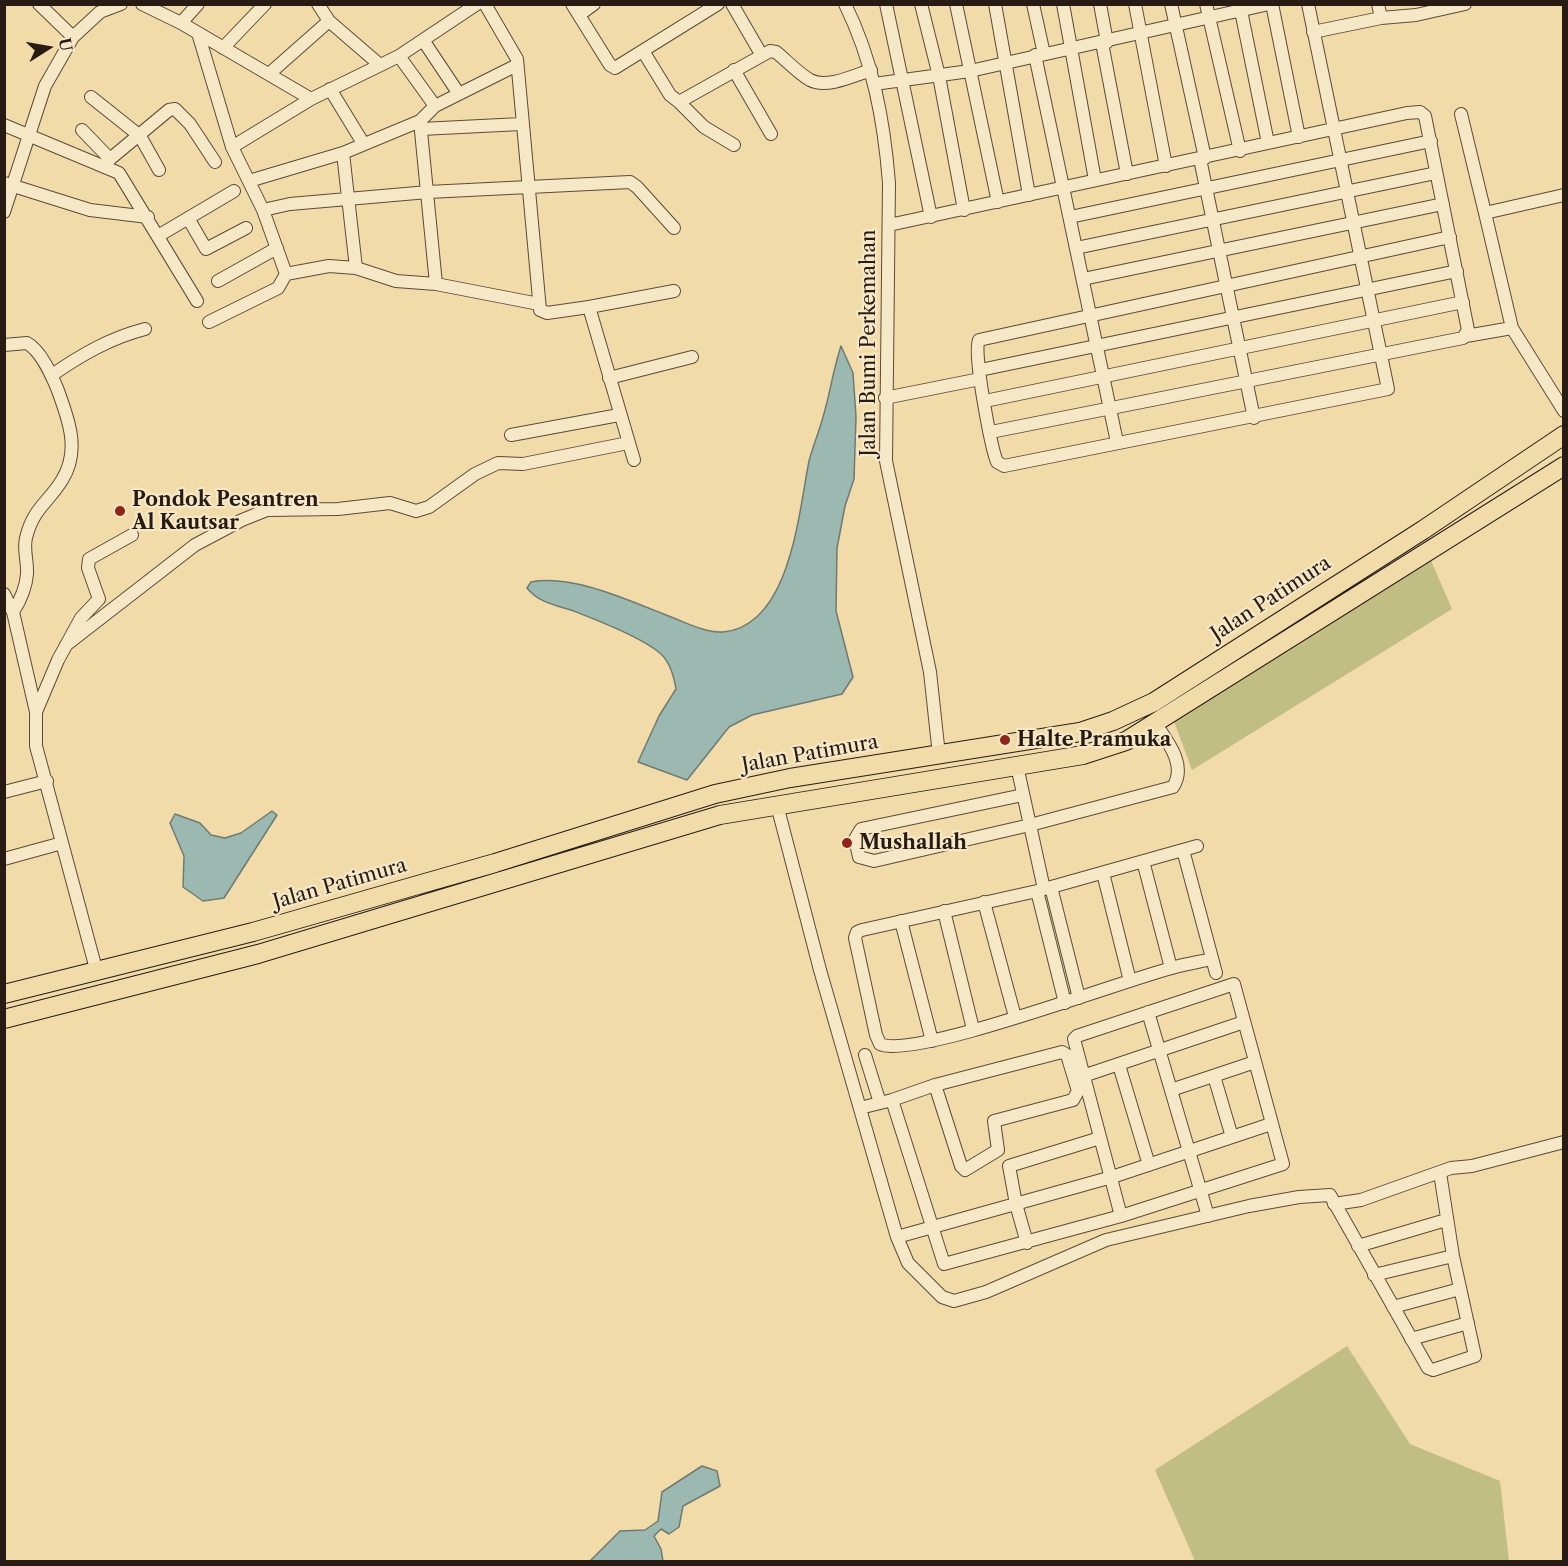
<!DOCTYPE html>
<html>
<head>
<meta charset="utf-8">
<style>
	body { margin:0 }
	#map { position:relative; width:1568px; height:1566px; overflow:hidden; background:#f1dba9; font-family:"Libre Caslon Text",serif }
	canvas { display:block }
	.frame { position:absolute; inset:0; border:6px solid #281b14; pointer-events:none }
	.north { position:absolute; left:18px; top:18px; width:60px; height:60px; -webkit-text-stroke:4px #f6e8c7; paint-order:stroke; rotate:79deg; font-size:16px; font-weight:700; line-height:24px; text-align:center; color:#281b14 }
	.north::after { content:''; display:block; margin:auto; width:21px; height:27px; background:#281b14; clip-path:polygon(50% 0,100% 100%,50% 72%,0 100%) }
</style>
</head>
<body>
<div id="map">
<canvas width="1568" height="1566"></canvas>
<div class="frame"></div>
<div class="north">U</div>
</div>
<script>
const context = document.querySelector('canvas').getContext('2d');
context.lineJoin = 'round';
function fill(path, color) { context.fillStyle = color; context.fill(path, 'evenodd'); }
function strokePath(path, color, width, dash) { context.strokeStyle = color; context.lineWidth = width; context.lineCap = dash ? 'butt' : 'round'; context.setLineDash(dash || []); context.stroke(path); }
function label(font, color, halo, rows, align = 'center') {
  context.font = font + ' "Libre Caslon Text",serif'; context.lineWidth = 4.5; context.setLineDash([]); context.textBaseline = 'middle'; context.strokeStyle = halo; context.fillStyle = color; for (const [text, x, y, turn = 0] of rows) {
    context.save(); context.translate(x, y); context.rotate((+turn || 0) * Math.PI / 180); context.textAlign = isNaN(turn) ? turn : align; if (halo) context.strokeText(text, 0, 0); context.fillText(text, 0, 0); context.restore();
  }
}
const green = new Path2D(`
	M1429,556L1452,609L1192,770L1172,716Z
	M1347,1346L1410,1444L1500,1481L1509,1561H1195L1155,1470Z`);
const water = new Path2D(`
	M841,346L853,373L856,417L854,479L845,506L837,548L836,611L853,677L842,694L752,715L729,727L687,780L638,762L659,716L676,689C674,677 671,664 662,655C644,638 594,619 571,610C554,605 538,602 527,588L531,582C572,574 628,600 666,615C683,621 704,633 723,632C791,626 799,510 809,461C813,446 819,432 823,417C830,394 833,370 841,346Z
	M272,811L277,815L224,898L203,901L183,887L184,856L170,823L175,814L200,823L211,835L225,838L241,833Z
	M702,1466L717,1471L720,1486L683,1506L679,1527L669,1534L661,1529L654,1536L661,1549L663,1561H590L620,1531L645,1530L658,1521L662,1492Z`);
const minor = new Path2D(`
	M39,4L73,37
	M142,4L181,23L311,99L399,56L477,4
	M318,4L329,21L380,65
	M485,4L517,59L540,310L547,313L589,307L634,460
	M572,4L610,65L615,68L718,4
	M732,4L761,54
	M845,4C873,61 884,120 889,183L886,461L930,672L939,755
	M886,4L931,217
	M921,4L939,76L964,210
	M956,4L998,202
	M995,4L1029,195
	M1033,4L1044,54
	M1063,4L1095,180
	M1100,4L1107,42
	M1135,4L1166,166
	M1171,4L1205,158
	M1206,4L1240,151
	M1272,4L1299,137
	M1308,4C1334,133 1361,261 1388,389L1004,466L997,462C991,447 972,348 979,340L1450,237
	M1240,6L1268,143
	M579,15L594,4
	M1381,18L1416,15L1465,4
	M181,23L198,4
	M1313,32L1381,18L1378,4
	M198,33L232,147L263,210L286,274L329,266L356,268L396,281L436,284L539,304
	M423,40L459,94
	M1102,43L1127,174
	M223,48L265,4
	M643,51L670,95L679,102
	M1035,55L1117,442
	M399,56L435,106
	M734,70L771,134
	M269,74L329,21
	M874,84L970,71L1269,4
	M330,89L363,143
	M91,97L140,136L159,170
	M1461,114L1485,213
	M420,121L436,284
	M4,125L119,173L197,301
	M421,129L521,124
	M82,130L110,159L105,166
	M734,145L704,127L679,102L770,51L776,52C787,61 798,73 810,80C827,89 855,75 871,70
	M232,147L311,99
	M343,153L356,268
	M110,159L169,110L175,109L190,124L215,162
	M1200,159L1254,418
	M249,181L343,153L420,121L435,106L517,65
	M4,183L90,210L148,217
	M1564,195L1485,213L1512,328L1564,411
	M263,210L290,204L428,192L630,182L637,187L674,228
	M4,212L45,86L73,37L100,12L121,4
	M1070,217L1431,141
	M188,218L206,249L246,228
	M889,225L1407,113L1420,112L1425,116L1468,330L1463,338L991,432
	M158,236L234,191
	M1076,248L1436,173
	M1083,279L1443,204
	M218,281L277,248
	M589,307L674,291
	M209,322L278,288L286,274
	M1466,336L1512,328
	M4,345L27,343C41,351 51,374 57,388C68,418 81,450 62,480C49,502 33,508 26,538C23,550 28,562 27,574C26,588 20,601 13,612
	M980,370L1457,271
	M52,375C81,355 110,338 145,329
	M609,378L692,357
	M885,398L980,379
	M985,401L1463,302
	M511,435L619,415
	M4,594L13,612L36,712
	M66,645L195,545L242,520L267,510L338,509L390,503L416,511L429,507L475,474L498,463L523,464L628,443
	M1017,766L1044,889
	M4,792L47,781
	M1023,795L861,829L855,839L859,857L874,861L1030,825L1173,787C1187,765 1168,742 1155,723
	M777,805L820,970L897,1237L908,1263L942,1297L954,1301L986,1292L1106,1240L1249,1206L1299,1197L1330,1195L1428,1368L1433,1370L1475,1356L1453,1256L1440,1173
	M1197,846L1037,891L862,930L857,932L855,938L876,1035L880,1044C913,1060 1124,980 1172,968C1185,964 1199,962 1212,959
	M1183,850L1216,973
	M4,859L62,843
	M1143,861L1171,968
	M1103,873L1130,981
	M1051,887L1079,998
	M1037,891L1065,1003
	M984,902L1015,1017
	M944,911L973,1029
	M901,921L932,1041
	M96,969L36,746V712L58,660L81,618L99,599L88,568L89,559L132,535
	M1234,984L1283,1164L1121,1216L1074,1039L1077,1036Z
	M1148,1012L1208,1216
	M865,1055L880,1103
	M1119,1065L1149,1165
	M1083,1076L1244,1022
	M1214,1076L1232,1137
	M1171,1090L1255,1062
	M892,1100L944,1264L1121,1216
	M860,1108L892,1100L935,1085L1062,1052L1067,1055L1078,1091L1073,1100L994,1121L998,1150L965,1170L961,1166L935,1085
	M1334,1204L1361,1200L1451,1168L1472,1166L1564,1142
	M897,1237L1112,1177L1271,1124
	M1027,1243L1016,1204L1009,1166L1100,1138
	M1358,1246L1446,1220
	M1374,1275L1453,1256
	M1393,1307L1460,1289
	M1411,1339L1468,1323`);
const highway = new Path2D(`
	M4,994L253,932L495,863L715,794L790,778L1080,732L1113,721L1154,702L1423,530L1564,435
	M4,1019L258,954L720,815L1083,755L1126,741L1564,466`);
const markers = [
	[120,511,6,"#8f2418"],
	[1005,740,6,"#8f2418"],
	[847,843,6,"#8f2418"]
];
const streetNames = [
	["Jalan Bumi Perkemahan",869,343,-90],
	["Jalan Patimura",1271,599,-33],
	["Jalan Patimura",810,754,-10],
	["Jalan Patimura",340,884,-16]
];
const poiNames = [
	["Pondok Pesantren",132,500],
	["Al Kautsar",132,523],
	["Halte Pramuka",1017,740],
	["Mushallah",859,843]
];
fill(green, '#c1be84');
fill(water, '#9cb9b1');
strokePath(water, '#6e7a72', 1.5);
strokePath(minor, '#5a4b39', 14);
strokePath(highway, '#281b14', 20);
strokePath(minor, '#f6e8c7', 12);
strokePath(highway, '#f1dba9', 18);
for (const [x, y, r, color] of markers) { const dot = new Path2D(); dot.arc(x, y, r, 0, 2 * Math.PI); context.fillStyle = color; context.fill(dot); strokePath(dot, '#f6e8c7', 2); }
label('20px', '#281b14', '#f6e8c7', streetNames);
label('bold 20px', '#281b14', '#f6e8c7', poiNames, 'left');
</script>
</body>
</html>
